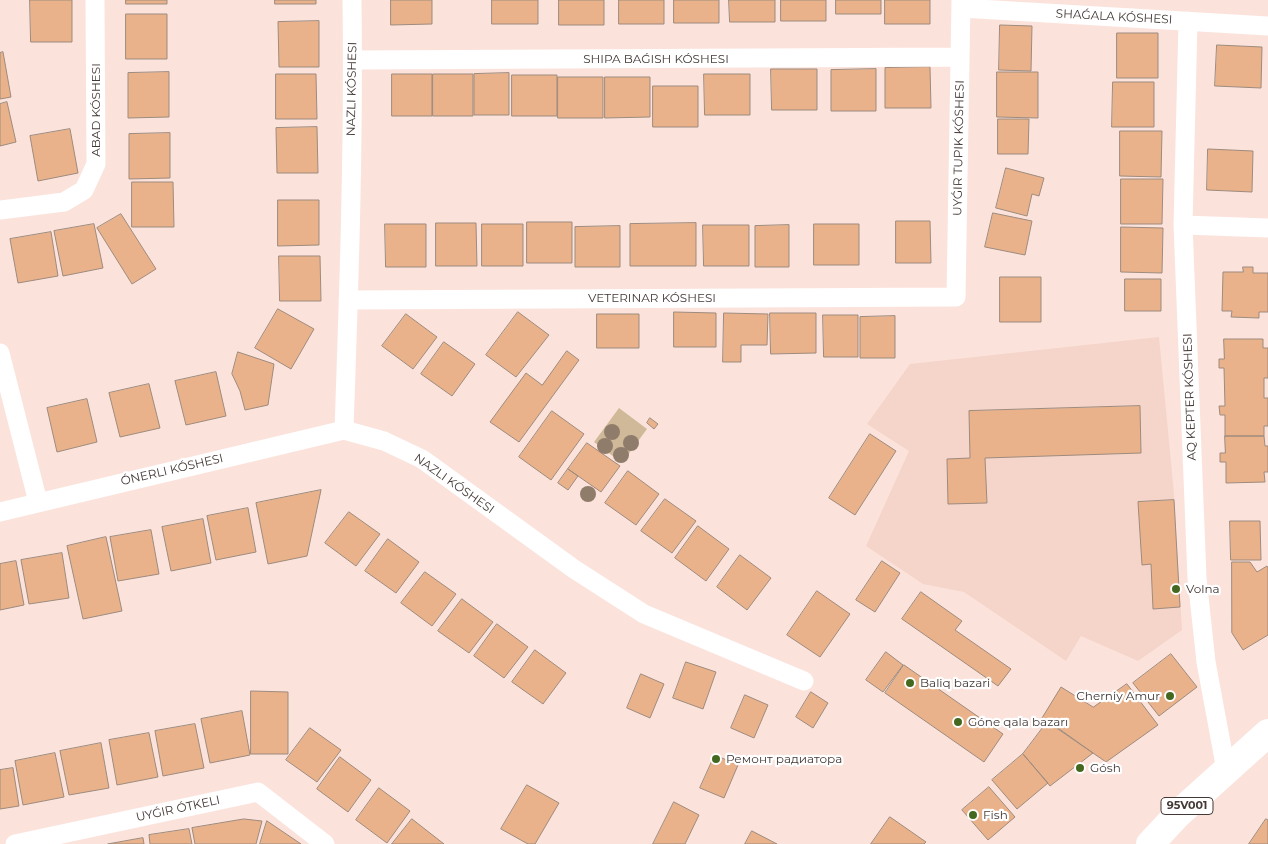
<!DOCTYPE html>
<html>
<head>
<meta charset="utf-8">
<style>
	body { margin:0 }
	canvas { display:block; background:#fbe2db }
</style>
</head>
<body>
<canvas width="1268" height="844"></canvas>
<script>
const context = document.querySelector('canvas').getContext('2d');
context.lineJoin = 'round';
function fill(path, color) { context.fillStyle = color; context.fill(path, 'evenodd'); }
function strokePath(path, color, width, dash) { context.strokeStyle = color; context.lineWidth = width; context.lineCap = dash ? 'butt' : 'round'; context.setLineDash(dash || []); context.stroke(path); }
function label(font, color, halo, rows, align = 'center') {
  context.font = font + ' Montserrat,sans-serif'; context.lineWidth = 4.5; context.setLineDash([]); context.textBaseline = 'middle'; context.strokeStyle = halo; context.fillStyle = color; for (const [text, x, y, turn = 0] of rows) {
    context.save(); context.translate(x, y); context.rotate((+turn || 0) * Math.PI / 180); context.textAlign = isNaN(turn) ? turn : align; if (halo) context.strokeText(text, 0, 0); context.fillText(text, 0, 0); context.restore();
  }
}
const built = new Path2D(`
	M1159,337L1174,494L1182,630L1138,661L1081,636L1066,661L964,592L923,584L866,546L909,451L867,424L910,364Z`);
const green = new Path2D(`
	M619,408L647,429L622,463L594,442Z`);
const building = new Path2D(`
	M30,0H72V42H31Z
	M126,0H167V4H126Z
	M275,0H316V4H275Z
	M391,0H432V24L391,25Z
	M492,0H538V24H492Z
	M559,0H604V25H559Z
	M619,0H664V24H619Z
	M674,0H719V23H674Z
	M729,0H775V22H730Z
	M781,0H826V21H781Z
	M836,0H881V14H836Z
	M885,0H930V24H885Z
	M126,14H167V59H126Z
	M319,21V67H279L278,22Z
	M1000,25L1032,26L1031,71L999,70Z
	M1117,33H1158V78H1117Z
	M1217,45L1262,47L1261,88L1215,86Z
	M3,52L11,97L0,99V53Z
	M930,67L931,108H885V68Z
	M771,69H817V110H772Z
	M876,69V111H831V70Z
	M169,72V117L128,118V73Z
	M997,72H1038V118L997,117Z
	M509,73V115H474V74Z
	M276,74H316L317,119H276Z
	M392,74H432V116H392Z
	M433,74H473V116H433Z
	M704,74H750V115H705Z
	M512,75H557V116H512Z
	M558,77H603V118H558Z
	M605,77H650V117L605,118Z
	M1113,82H1154V127H1112Z
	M653,86H698V127H653Z
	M7,102L16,142L0,146V104Z
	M998,119H1029L1028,154H998Z
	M317,127L318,173H277L276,128Z
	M70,129L78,173L38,181L30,136Z
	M1120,131H1162L1161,177L1120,176Z
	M170,133V178L129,179V134Z
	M1208,149L1253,151L1252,192L1207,190Z
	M1006,168L1044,178L1039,196L1032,194L1027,216L996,208Z
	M1121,179H1163L1162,224H1121Z
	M132,182H173L174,227H132Z
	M278,200H319V245L278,246Z
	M993,213L1032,221L1025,255L985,247Z
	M121,214L156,269L132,284L97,228Z
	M896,221H930L931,263H896Z
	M527,222H572V263H527Z
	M436,223H476L477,266H436Z
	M696,223V266H630V224Z
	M94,224L103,268L63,276L54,231Z
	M385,224H426V267H386Z
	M482,224H523V266H482Z
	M814,224H859V265H814Z
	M703,225H749V266H704Z
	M789,225V267H755V226Z
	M620,226V267H575V227Z
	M1121,227L1163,228L1162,273L1121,272Z
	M51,232L58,276L18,283L10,239Z
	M279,256H320L321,301H280Z
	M1243,267H1253V273H1268V312H1259V318L1231,317L1232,311H1222L1223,272H1243Z
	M1000,277H1041V322H1000Z
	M1125,279H1161V311H1125Z
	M278,309L314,329L291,369L255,348Z
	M518,312L549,335L516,377L486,355Z
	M674,312L716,313V347H674Z
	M724,313L768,314L767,345H741V362H723Z
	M770,313H816V353L771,354Z
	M406,314L437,337L413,369L382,346Z
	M597,314H639V348H597Z
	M823,315H858V357H824Z
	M895,316V358H860V317Z
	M1224,339H1263V348H1268V378H1264V398H1268V426H1264V436H1225V415H1220L1219,406H1225L1224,368H1219V359H1224Z
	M444,342L475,364L452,396L421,374Z
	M567,351L579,360L519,442L490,422L526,373L542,385Z
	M238,352L274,364L268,405L245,410L240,391L232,374Z
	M216,372L226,416L186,425L175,381Z
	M149,384L160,428L120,437L109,393Z
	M87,399L97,442L57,452L47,408Z
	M1140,406L1141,453L985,458L987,503L948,504L947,459L970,458L969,411Z
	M552,411L584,434L551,480L519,457Z
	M650,418L658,424L654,429L647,423Z
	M870,434L896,451L855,515L829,498Z
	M1225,436H1264L1265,446H1268V472H1264L1265,482L1226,483V462H1220V453H1225Z
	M587,443L620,466L601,492L568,469Z
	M568,469L578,476L568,490L558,483Z
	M628,471L659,494L636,525L605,503Z
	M321,490L307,556L268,564L256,503Z
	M665,499L696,521L672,553L641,531Z
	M1174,500L1180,607L1153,609L1151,564L1142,565L1138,502Z
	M248,508L256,552L216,560L207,516Z
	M349,512L380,534L356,566L325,543Z
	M203,519L211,563L171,571L162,527Z
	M1230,521H1260L1261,560H1231Z
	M698,526L729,549L706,581L675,558Z
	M151,530L159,574L118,581L110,537Z
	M106,537L122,611L83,619L67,546Z
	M388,539L419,562L396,593L365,571Z
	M62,553L69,598L29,604L21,560Z
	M740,555L771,578L747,610L717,587Z
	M16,561L24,605L0,610V564Z
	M882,561L900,573L875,612L856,600Z
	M1232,562H1250L1257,572L1267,566L1268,568V635L1243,650L1232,633Z
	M425,572L456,594L432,626L401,603Z
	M817,591L850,614L820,657L787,635Z
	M921,592L962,621L955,630L1011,669L998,686L902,619Z
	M462,599L493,622L469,653L438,631Z
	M497,624L528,647L504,678L474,656Z
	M535,650L566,673L543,704L512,682Z
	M886,652L903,665L883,692L866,680Z
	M1171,654L1197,687L1159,716L1133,683Z
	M686,662L716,672L703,709L673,698Z
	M904,665L1003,734L984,762L885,693Z
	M641,674L664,684L650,718L627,708Z
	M1127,684L1158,725L1106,762L1042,718L1061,687L1093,707Z
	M251,691L288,692V754H251Z
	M811,692L828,703L813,728L796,717Z
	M745,695L768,705L754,738L731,728Z
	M242,711L250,755L210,763L201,719Z
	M1048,721L1093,753L1050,786L1023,754Z
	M195,724L204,768L163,776L155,731Z
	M310,728L341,750L317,782L286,760Z
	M149,733L158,777L117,785L109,740Z
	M101,743L109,788L69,795L60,751Z
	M55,753L64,797L23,805L15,761Z
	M1023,754L1048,783L1017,809L992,780Z
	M715,755L738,765L724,798L700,788Z
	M340,757L371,780L348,812L317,789Z
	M13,768L19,806L0,809V770Z
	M527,785L559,803L535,844H528L501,829Z
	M989,787L1015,817L988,840L962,810Z
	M379,788L410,811L387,843L356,820Z
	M674,802L699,815L685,844H653Z
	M890,817L926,842L924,844H871Z
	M244,819L262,821L256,844H195L192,828Z
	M412,819L444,844H392Z
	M1266,819L1268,820V844H1249Z
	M267,821L301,844H260Z
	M189,829L192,844H150L149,835Z
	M752,831L777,844H745Z
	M143,838L144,844H108Z`);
const street = new Path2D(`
	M961,8L1268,26
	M1188,21L1183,225L1197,578L1206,662L1226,770
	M353,60L960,57
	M0,210L64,202L84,190L96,164L95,0
	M1183,225L1268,228
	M348,300L956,297L961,0
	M0,353L38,502
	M344,430C349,287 354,143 352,0
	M0,512L344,430L384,441L422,459L574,569L644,614L804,681
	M15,844L258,792L325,844`);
const primary = new Path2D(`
	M1150,844L1178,814L1268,733`);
const trees = [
	[612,432],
	[631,443],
	[605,446],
	[621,455],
	[588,494]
];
const markers = [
	[1176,589,5,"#456820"],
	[910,683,5,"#456820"],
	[1170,696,5,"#456820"],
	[958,722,5,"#456820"],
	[716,759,5,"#456820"],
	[1080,768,5,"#456820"],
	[973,815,5,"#456820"]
];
const shields = [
	[1187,806,52]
];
const shieldNames = [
	["95V001",1187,806]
];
const streetNames = [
	["SHAǴALA KÓSHESI",1114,17,3],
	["SHIPA BAǴISH KÓSHESI",656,59],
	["NAZLI KÓSHESI",352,89,-89],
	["ABAD KÓSHESI",96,110,-90],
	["UYǴIR TUPIK KÓSHESI",959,148,-89],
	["VETERINAR KÓSHESI",652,298],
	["AQ KEPTER KÓSHESI",1190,397,-92],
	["ÓNERLI KÓSHESI",172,470,-13],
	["NAZLI KÓSHESI",454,484,35],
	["UYǴIR ÓTKELI",178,809,-12]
];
const poiNames = [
	["Volna",1186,589],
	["Baliq bazari",920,683],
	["Cherniy Amur",1160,696,"right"],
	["Góne qala bazarı",968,722],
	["Ремонт радиатора",726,759],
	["Gósh",1090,768],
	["Fish",983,815]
];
fill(built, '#f5d5ca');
fill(green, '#d0b999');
fill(building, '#e9b28a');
strokePath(building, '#9e8b7e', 1);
strokePath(street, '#fff', 19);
strokePath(primary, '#fff', 28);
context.fillStyle = '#907c6b';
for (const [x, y] of trees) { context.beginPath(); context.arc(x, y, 8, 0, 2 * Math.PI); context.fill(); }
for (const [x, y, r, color] of markers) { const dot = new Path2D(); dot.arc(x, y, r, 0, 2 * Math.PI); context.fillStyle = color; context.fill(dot); strokePath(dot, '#fff', 2); }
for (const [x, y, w] of shields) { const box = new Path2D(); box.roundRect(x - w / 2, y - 8.5, w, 17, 4); context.fillStyle = '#fff'; context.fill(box); strokePath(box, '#423835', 1); }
label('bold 11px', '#423835', null, shieldNames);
label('12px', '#423835', '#fff', streetNames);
label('12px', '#423835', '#fff', poiNames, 'left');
</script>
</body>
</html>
